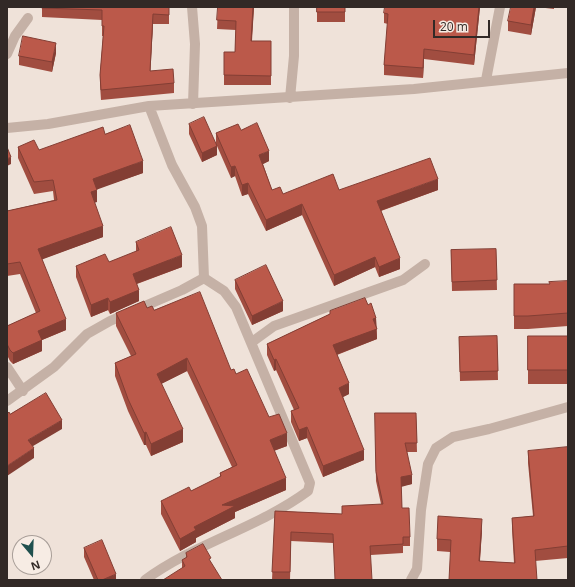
<!DOCTYPE html>
<html>
<head>
<meta charset="utf-8">
<style>
	body { margin:0 }
	#map { position:relative; width:575px; height:587px; overflow:hidden; background:#efe2d9; font-family:"Open Sans",sans-serif }
	canvas { display:block }
	.frame { position:absolute; inset:0; border:8px solid #322926; pointer-events:none }
	.north { position:absolute; left:12px; top:535px; width:40px; height:40px; box-sizing:border-box; background:#f7ece4; border:1px solid #a89e98; border-radius:50%; rotate:161deg; font-size:11px; font-weight:700; line-height:16px; text-align:center; color:#322926 }
	.north::after { content:''; display:block; margin:auto; width:14px; height:18px; background:#20504e; clip-path:polygon(50% 0,100% 100%,50% 72%,0 100%) }
	.scale { position:absolute; left:433px; top:20px; width:57px; height:18px; box-sizing:border-box; border:2px solid #322926; border-top:0; padding-left:5px; font-size:12px; line-height:14px; white-space:nowrap; color:#322926; -webkit-text-stroke:3px #f7ece4; paint-order:stroke }
</style>
</head>
<body>
<div id="map">
<canvas width="575" height="587"></canvas>
<div class="frame"></div>
<div class="north">N</div>
<div class="scale">20 m</div>
</div>
<script>
const context = document.querySelector('canvas').getContext('2d');
context.lineJoin = 'round';
function strokePath(path, color, width, dash) { context.strokeStyle = color; context.lineWidth = width; context.lineCap = dash ? 'butt' : 'round'; context.setLineDash(dash || []); context.stroke(path); }
function fill(path, color) { context.fillStyle = color; context.fill(path, 'evenodd'); }
const minor = new Path2D(`
	M192,7L195,44L193,104
	M7,54L15,36L28,18
	M486,80L500,7
	M290,98L294,56V7
	M149,106L172,165L195,207L202,226L204,278
	M7,128L48,124L149,106L414,89L568,73
	M252,342L274,326L403,280L425,264
	M7,367L23,391
	M7,401L54,367L87,334L110,321L182,290L204,278
	M145,580C195,543 258,528 308,491L310,483L236,307L224,291L204,278
	M411,580L417,569L421,510L428,464L436,448L453,437L489,429L568,407`);
const wall = new Path2D(`
	M42,7H169V24H153L150,71L174,83V93L101,100L100,85V75L103,36H102V20L42,17Z
	M218,7H254L252,41H271V85H224V52H235L236,30L217,29Z
	M317,7H345V22H317Z
	M480,7L474,65L424,59L423,78L384,75V65L388,24L384,23V13Z
	M536,7L531,35L508,31V21Z
	M537,7H554V9Z
	M56,53L52,72L19,65V56Z
	M189,124L216,144V133L241,130L269,161L263,164L272,190L283,194L339,190H438L381,211L400,269L379,277L375,267L334,286L302,215L266,231L248,194L242,196L235,176L231,178L217,146V155L202,162L189,134Z
	M105,134L143,173L96,189L97,202H94L103,237L42,259L66,330L42,340V351L13,364L10,361L7,355V326L36,313L20,274L7,276V211L54,200L53,191L34,194L18,158V147L39,150Z
	M136,242L182,267L137,284L139,301L110,314L108,310L91,317L76,277V266L109,262L136,252Z
	M496,249L497,290L452,291L451,250Z
	M235,280L283,311L252,325L235,289Z
	M568,281V326L528,329H514V284H549Z
	M368,305L376,318L377,339L337,355L349,394L343,397L364,460L323,477L307,438L299,441L291,422V411L294,410L276,370L274,371L267,355V344L330,314V311Z
	M147,308L154,310L236,374L269,417L287,446L274,451L286,490L235,512V518L196,538V542L180,551L161,514V501L191,491L220,477V473L232,467L187,371L161,384L183,442L151,456L146,445H144L128,411L115,376V363L131,356L116,326V313Z
	M497,336L498,380L460,381L459,337Z
	M528,336H568V384H528Z
	M375,413H416L417,452H407L412,484L401,486L402,508L410,537V546H403V553L371,555L333,543L291,541L290,580H272L275,511L342,514L381,504L376,481Z
	M568,447V558L535,561L537,580L450,552L437,551V539L482,530L480,561L514,563L512,529V518L533,516L528,463V451Z
	M84,548L116,580H94L84,557Z
	M186,553L211,563L182,568V560L186,558Z`);
const shadedWall = new Path2D(`
	M253,7H254L251,50V41Z
	M479,7H480L474,65V55Z
	M534,7H536L531,35V25Z
	M153,14V24L150,80V71Z
	M56,43V53L52,72V62Z
	M424,49V59L423,78V68Z
	M217,146V155L202,162V153Z
	M269,151V161L259,166V155Z
	M11,157V164L7,166V159Z
	M143,161V173L93,191V179Z
	M235,166V176L231,178V167Z
	M438,179V190L377,212V201Z
	M248,183V194L242,196V185Z
	M97,190V202L91,204V192Z
	M302,204V215L266,231V220Z
	M103,226V237L38,261V249Z
	M182,255V267L133,285V274Z
	M375,257V267L334,286V275Z
	M400,258V269L379,277V267Z
	M139,290V301L110,314V302Z
	M108,298V310L91,317V305Z
	M283,301V311L252,325V316Z
	M376,318L377,339L333,356V345L373,319Z
	M66,319V330L42,340V351L13,364V353L38,331Z
	M187,358V371L157,386V374Z
	M276,359V370L274,371V360Z
	M349,383V394L339,399V388Z
	M62,420V429L28,449V440Z
	M307,427V438L299,441V430Z
	M183,429V442L151,456V444Z
	M146,432V445H144V433Z
	M287,433V446L270,452V440Z
	M34,448V458L7,476V466Z
	M364,450V460L323,477V466Z
	M412,475V484L401,487V477Z
	M286,478V490L235,512V518L196,538V542L180,551V539L222,505Z
	M482,519V530L479,572V561Z
	M116,574V580H102Z`);
const building = new Path2D(`
	M42,7H169V15L153,14L150,71L173,69L174,83L101,90L100,75L104,26H102V10L42,8Z
	M218,7H253L251,41H271V76L224,75V52H235L236,21L217,20Z
	M317,7H345V12H317Z
	M385,7H479L474,55L424,49L423,68L384,65L388,14L384,13Z
	M511,7H534L531,25L508,21Z
	M23,36L56,43L52,62L19,56Z
	M204,117L217,146L202,153L189,124Z
	M257,123L269,151L259,155L272,190L280,187L283,194L333,174L339,190L430,158L438,179L377,201L400,258L379,267L375,257L334,275L302,204L266,220L248,183L242,185L235,166L231,167L216,133L238,124L241,130Z
	M130,125L143,161L93,179L97,190L91,192L103,226L38,249L66,319L38,331L42,340L13,353L10,350L7,344V326L40,311L20,262L7,264V211L57,200L53,180L34,182L18,147L34,140L39,150L103,127L105,134Z
	M7,147L11,157L7,159Z
	M171,227L182,255L133,274L139,290L110,302L108,298L91,305L76,266L105,254L109,262L139,250L136,242Z
	M496,249L497,280L452,282L451,250Z
	M266,265L283,301L252,316L235,280Z
	M568,281V313L528,316H514V284H550L549,282Z
	M200,292L231,370L234,369L236,374L247,369L269,417L279,414L287,433L270,440L286,478L222,505L235,506L194,527L196,530L180,539L161,501L189,487L191,491L221,476L220,473L237,465L187,358L157,374L183,429L151,444L146,432L144,433L128,399L115,363L136,354L116,313L144,301L147,308L152,306L154,310Z
	M365,298L368,305L371,303L376,318L373,319L377,329L333,345L349,383L339,388L364,450L323,466L307,427L299,430L291,411L299,408L276,359L274,360L267,344L330,314V311Z
	M497,336L498,371L460,372L459,337Z
	M528,336H568V370H528Z
	M46,393L62,420L28,440L34,448L7,466V414L9,412L10,414Z
	M375,413H416L417,443H405L412,475L401,477L402,508H409L410,537H403V544L370,546L372,580H335L333,534L291,532L290,572H272L275,511L342,514V506L383,504L376,472Z
	M568,447V546L535,550L537,580H449L451,540L437,539L438,516L482,519L479,561L515,563L512,518L534,516L528,451Z
	M102,540L116,574L102,580H98L84,548Z
	M203,544L211,558L209,559L222,580H163L185,566L182,560L187,557L186,553Z`);
strokePath(minor, '#c5b1a6', 10);
fill(wall, '#a14d40');
fill(shadedWall, '#833e34');
fill(building, '#bb594a');
strokePath(building, '#833e34', 1);
</script>
</body>
</html>
